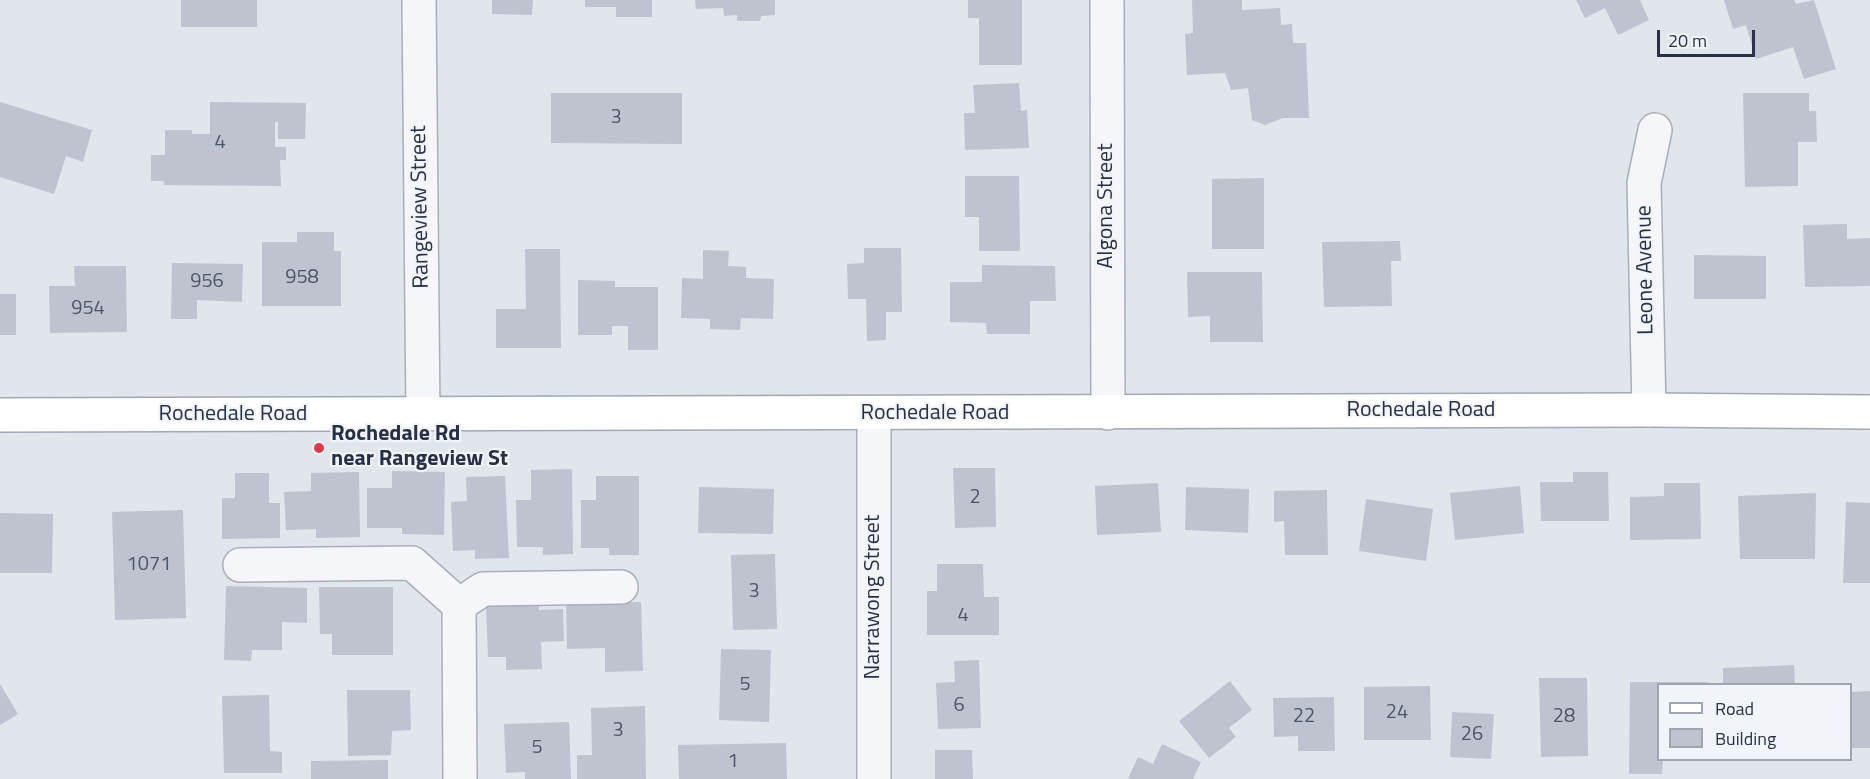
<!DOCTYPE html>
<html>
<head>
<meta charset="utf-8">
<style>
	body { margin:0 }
	#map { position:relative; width:1870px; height:779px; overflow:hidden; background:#e1e5ec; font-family:"Titillium Web",sans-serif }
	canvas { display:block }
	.legend { position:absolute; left:1657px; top:683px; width:195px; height:78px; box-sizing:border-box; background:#f1f4f8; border:2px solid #a0a6b1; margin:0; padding:8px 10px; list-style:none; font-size:18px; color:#273046 }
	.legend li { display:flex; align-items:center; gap:12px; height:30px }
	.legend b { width:30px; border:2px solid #a0a6b1 }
	.scale { position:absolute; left:1657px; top:30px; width:98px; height:27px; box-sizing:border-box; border:3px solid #273046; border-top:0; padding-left:8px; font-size:18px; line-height:21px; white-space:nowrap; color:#273046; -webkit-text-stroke:4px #f1f4f8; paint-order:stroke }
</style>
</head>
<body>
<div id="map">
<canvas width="1870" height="779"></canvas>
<ul class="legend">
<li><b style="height:8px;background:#fff"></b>Road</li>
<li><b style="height:16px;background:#bec3cf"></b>Building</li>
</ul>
<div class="scale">20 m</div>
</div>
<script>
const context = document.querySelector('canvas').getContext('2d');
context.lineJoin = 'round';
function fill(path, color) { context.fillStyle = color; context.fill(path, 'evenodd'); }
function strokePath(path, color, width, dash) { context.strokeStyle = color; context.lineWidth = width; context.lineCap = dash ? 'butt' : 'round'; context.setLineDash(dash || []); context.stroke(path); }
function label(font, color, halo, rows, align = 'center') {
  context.font = font + ' "Titillium Web",sans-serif'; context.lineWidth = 4.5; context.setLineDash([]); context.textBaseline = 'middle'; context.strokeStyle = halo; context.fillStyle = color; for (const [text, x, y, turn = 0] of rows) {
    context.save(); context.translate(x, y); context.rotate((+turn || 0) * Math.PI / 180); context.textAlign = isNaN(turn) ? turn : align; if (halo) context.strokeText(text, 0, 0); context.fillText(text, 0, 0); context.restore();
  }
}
const building = new Path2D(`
	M181,0H257V27H181Z
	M492,0H533L532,15L492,14Z
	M585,0H652V17H616V7H585Z
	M695,0H775V15L761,16L760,21H737V15L724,16L723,8L696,9Z
	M968,0H1022V65H979V18H968Z
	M1192,0H1242V10L1280,8L1281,25L1292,24L1293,43H1306L1309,118H1283L1265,125L1252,120L1248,88L1231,90L1225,73L1187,75L1185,34L1193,33Z
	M1576,0H1640L1649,20L1618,35L1605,8L1585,18Z
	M1724,0H1794L1796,4L1814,0L1836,69L1804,79L1793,47L1756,59L1746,25L1733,29Z
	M1019,83L1021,111L1027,110L1029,148L965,150L964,113H975L973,85Z
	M551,93H682V144L551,143Z
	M1743,93H1809V111H1816L1817,142H1798V186L1745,187Z
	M0,102L92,130L83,162L66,156L54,194L0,177Z
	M210,102L306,103L305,139H278V122H275V147H286V160H280L281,186L164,185V181H151V155H165V130H192V134H210Z
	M965,176H1019L1020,251H979V217H965Z
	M1264,178V249H1212V179Z
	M1847,224V239L1870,238V286L1805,287L1803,225Z
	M297,232H334V251H341V306H262V242H297Z
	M1400,241L1401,261H1391L1392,306L1324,307L1322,242Z
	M864,248H901L902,312H886V340L867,341L866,299H848L847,264L864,263Z
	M525,249H560L561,348H496V309H526Z
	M703,250L729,251L728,266L746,267V278L774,279L773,319L741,318L740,330L710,329V319L681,318L682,278L703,279Z
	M1694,255L1766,256V299H1694Z
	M172,263L243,264L242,302L197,300V319H171Z
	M982,265L1055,266L1056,301H1030V334H987L986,323L950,322V282H982Z
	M74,266H126L127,332L50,333L49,286H75Z
	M1187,272H1262L1263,342H1210V316L1188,317Z
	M578,280L615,281V287H658V350H628V326H612V335H578Z
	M0,294H16V335H0Z
	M953,468H995L996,527L955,528Z
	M572,469L573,554L543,555V547H517L516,500H531V470Z
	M392,471L445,472L444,535L402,534V528H367V488H392Z
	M359,472L360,537L316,538V529L286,530L284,492L311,491V473Z
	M1573,472H1608L1609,521H1541L1540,482H1573Z
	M235,473H269V503H280V538L222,539V498H235Z
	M505,476L509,558L475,559V550L453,551L451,502L467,501L466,477Z
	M596,476H639V555H609V548H581V500H596Z
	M1158,483L1161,532L1097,535L1095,486Z
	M1664,483H1700L1701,539L1630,540V497L1664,496Z
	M1520,486L1524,533L1455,540L1450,493Z
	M699,487L774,489L773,534L698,533Z
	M1186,487L1249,489L1248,533L1185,530Z
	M1327,490L1328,555H1285L1284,521L1274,522V491Z
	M1816,493L1815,559H1740L1738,496Z
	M1366,499L1433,509L1426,561L1359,551Z
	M1846,502L1870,503V583H1843Z
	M183,510L186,618L115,620L112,512Z
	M0,513L53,514L52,573H0Z
	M775,554L777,629L733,630L731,555Z
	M937,564H983L984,597H999V635H927V591H937Z
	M226,586L307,588V623L282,622V650H252L251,661L224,660Z
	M319,587H393V655H332V634H320Z
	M539,601V610L563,609L564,641L541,642L542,669L506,670V657H488L486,603Z
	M641,602L643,671L605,672V648L567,649L566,604Z
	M721,649L771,650L769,722L719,720Z
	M979,660L981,728L938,729L936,683L955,682L954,661Z
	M1794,665L1795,684H1723V668Z
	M1539,678H1587L1588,756L1541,757Z
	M1230,681L1252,710L1229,728L1236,737L1209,758L1179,721Z
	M1630,682H1708V684H1658V760H1663L1662,774H1629Z
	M0,684L18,714L0,725Z
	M1430,686L1431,740H1364V687Z
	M347,690H410L411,730L392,731L391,755L348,756Z
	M1870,691V748H1850V692Z
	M269,695L270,751L282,752V773H224L222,696Z
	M1334,697L1335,751H1298V736L1274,737L1273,698Z
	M645,706L646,779H577V755H592L591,708Z
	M1452,712L1494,714L1491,759L1450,757Z
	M569,722L571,779H525V772L506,773L504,724Z
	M786,743L787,779H679L678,745Z
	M1162,744L1201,762L1193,779H1128L1138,757L1153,764Z
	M935,750H972L973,779H935Z
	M388,760V779H311V761Z`);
const minor = new Path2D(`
	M419,0L423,415
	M1107,0L1108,413
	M1649,410L1644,183L1655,130
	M240,565L412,563L459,605L460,779
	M459,605L483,589L621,587
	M874,779V414`);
const major = new Path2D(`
	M0,415L1649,410L1870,412`);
const markers = [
	[319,448,6,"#de3946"]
];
const numberNames = [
	["3",616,118],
	["4",220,143],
	["958",302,278],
	["956",207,282],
	["954",88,309],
	["2",975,498],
	["1071",149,565],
	["3",754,592],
	["4",963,616],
	["5",745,685],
	["6",959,706],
	["24",1397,713],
	["22",1304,717],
	["28",1564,717],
	["3",618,731],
	["26",1472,735],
	["5",537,748],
	["1",733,762]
];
const streetNames = [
	["Algona Street",1107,206,-90],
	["Rangeview Street",421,207,-91],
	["Leone Avenue",1646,270,-91],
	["Rochedale Road",1421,411],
	["Rochedale Road",935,414],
	["Rochedale Road",233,415],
	["Narrawong Street",874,597,-90]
];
const poiNames = [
	["Rochedale Rd",331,435],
	["near Rangeview St",331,460]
];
fill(building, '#bec3cf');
strokePath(minor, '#a9afba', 36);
strokePath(major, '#9fa8b9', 36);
strokePath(minor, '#f5f6f9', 33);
strokePath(major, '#fff', 33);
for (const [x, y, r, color] of markers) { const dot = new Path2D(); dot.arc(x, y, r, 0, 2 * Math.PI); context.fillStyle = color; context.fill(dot); strokePath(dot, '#f1f4f8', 2); }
label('20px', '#4d5568', null, numberNames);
label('22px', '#273046', '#f1f4f8', streetNames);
label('bold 22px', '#273046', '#f1f4f8', poiNames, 'left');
</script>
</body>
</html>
